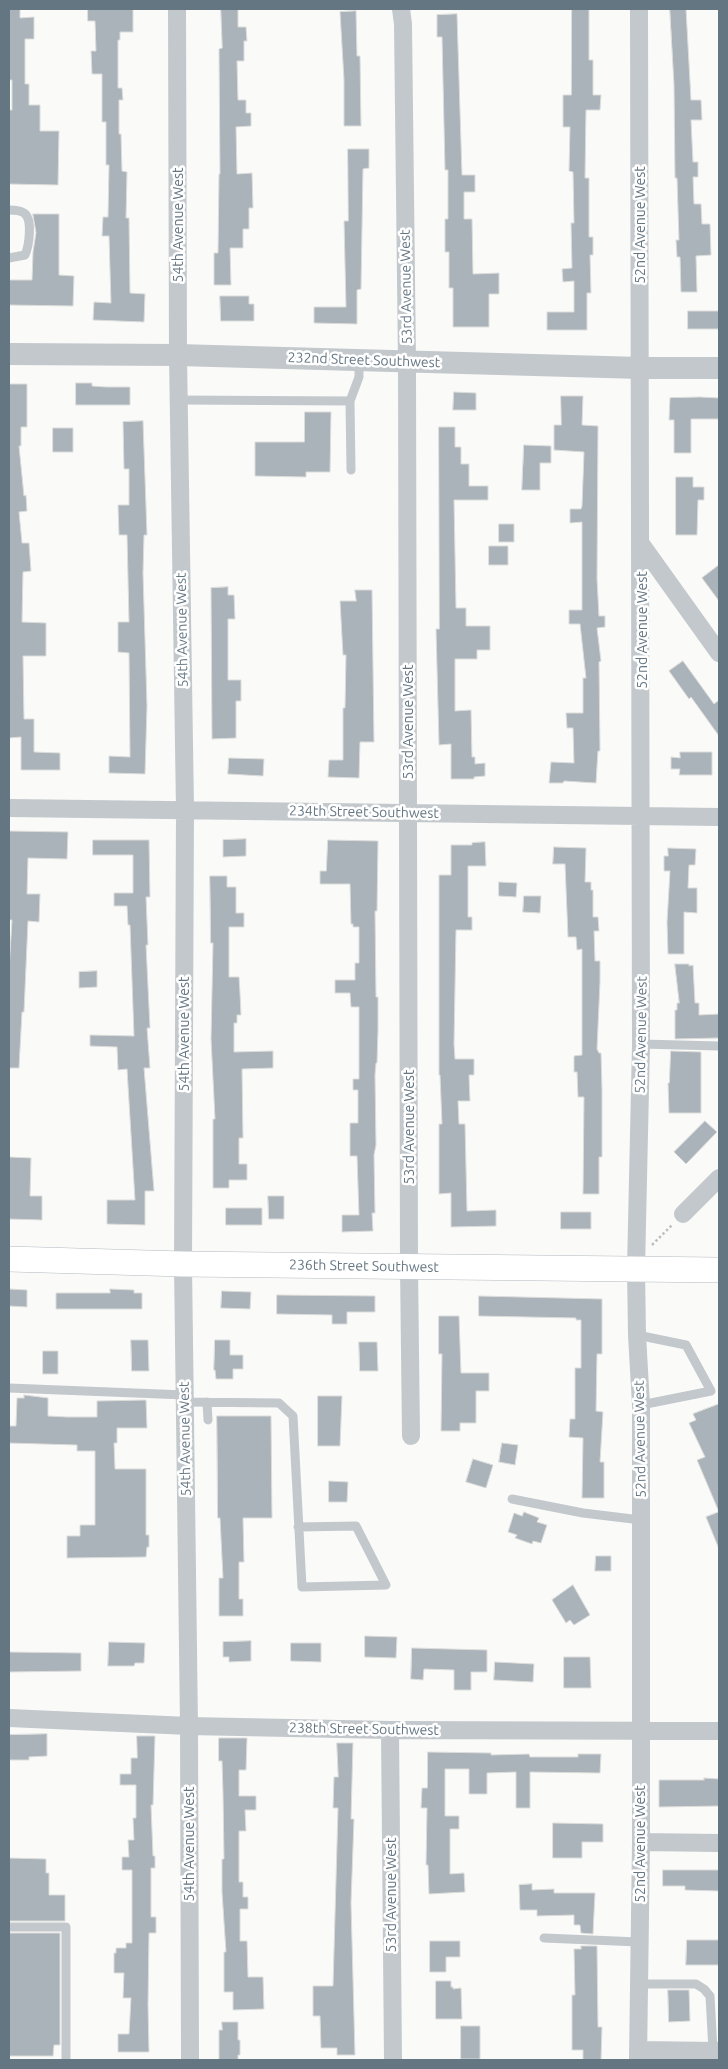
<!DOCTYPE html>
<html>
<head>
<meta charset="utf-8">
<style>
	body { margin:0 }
	#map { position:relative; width:728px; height:2069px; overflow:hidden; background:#fafaf8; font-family:Ubuntu,sans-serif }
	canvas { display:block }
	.frame { position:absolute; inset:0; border:10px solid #657683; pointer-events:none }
</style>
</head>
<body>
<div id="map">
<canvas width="728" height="2069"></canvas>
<div class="frame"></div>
</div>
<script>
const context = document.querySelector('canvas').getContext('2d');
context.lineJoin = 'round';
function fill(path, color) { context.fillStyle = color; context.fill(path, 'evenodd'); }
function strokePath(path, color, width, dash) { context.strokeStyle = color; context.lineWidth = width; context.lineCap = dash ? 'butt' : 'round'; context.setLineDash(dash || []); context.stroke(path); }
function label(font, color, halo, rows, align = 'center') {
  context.font = font + ' Ubuntu,sans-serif'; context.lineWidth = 5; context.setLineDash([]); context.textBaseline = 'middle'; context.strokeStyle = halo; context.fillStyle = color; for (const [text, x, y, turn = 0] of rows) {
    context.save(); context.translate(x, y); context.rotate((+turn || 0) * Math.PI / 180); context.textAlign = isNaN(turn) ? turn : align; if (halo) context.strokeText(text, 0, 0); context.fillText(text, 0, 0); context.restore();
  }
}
const building = new Path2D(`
	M9,9H20V18L34,17V39H25V84H29V105H40V131H59L58,185L9,184V110H12V80H9Z
	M88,9H133V32H120V40H118V88H122L123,100H119V134H121L122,171L127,172L126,218H129L130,293L145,294L144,322L93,320L94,302L111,303L109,236H102L103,217H108L109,165H106V122H102V74H92L91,51H96L95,21H88Z
	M221,9H238V27H246L247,41H244V61H237L238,100H246V113H251V126L236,127L237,174L252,173L253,208H249V229H243V248H230L231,285H214V253H218L219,174H220L219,49L222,48Z
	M572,9H589V60H593V95H601L600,110H586L585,178H589V237H593V255H590L591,293H587V330H547V312H574V281L563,282L562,269L572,268L571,223H574L573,172L569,171L570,127H563V95H571Z
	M670,9H686L691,100H701L702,120H691L693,162H698V177H693L694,204H701L702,224H710L711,255L696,256L697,292H681L680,257H677L676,240H679L677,178H675L674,85Z
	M356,11L357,56H360L361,126H344V80L340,12Z
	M457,14L462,175H475V192H464V219H472L473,274L499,273V294H489V327H453V288H449V252H445V219H448V170H445L442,37H437V15Z
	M348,149H369V168L363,169L361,289L357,290V324L314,323V307H346L344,221H348Z
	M33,214H59V275L74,276L73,306L9,305V280H32L33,252L36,233Z
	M220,296H249V304H254V321H221Z
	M688,311H719V329H688Z
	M76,383H92V386L106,387H130V405H76Z
	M9,384H27V427H21V446H19L24,496L26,495L27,511L19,512L22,543H29L31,571L23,572L22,622L46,623V656H23L24,719H34V752L60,753V770H21V737L9,738Z
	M454,392L476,393V410H453Z
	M561,396H583L582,425L598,426L597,579L599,616H605V627L597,628L601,661L599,662L600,751H598L596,783L564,781L563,783H549L551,762L574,763L573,728H567L566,713H583V678H586L580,624H569V610H582V522L570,523V509H581L582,506L584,452L554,450V425H561Z
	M700,397L719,398V419H691V453H674V420H669L670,398Z
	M305,412H331L330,472H306V477L255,476V442H304Z
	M143,421L147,535H144L143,573L147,706L145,774L109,773V756L130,757L129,653L118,652V622H129L127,535H119L118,505H129V469H124L123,422Z
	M439,427H455V447H461V464H469V486H488V500H454L456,608H466V626H490V650H477V659H455V711L471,710L472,757H475V764L485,763V776L474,777V779H451V744L439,745L436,629H439Z
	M53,428H73V452H53Z
	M524,445L551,446V463H540V490H522Z
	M676,477H693V487H704V500H698L697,535H676Z
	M499,524H514V542H499Z
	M489,546H508V565H489Z
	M719,565V601L702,578Z
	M228,587V595H234L235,619H228V680H241V701H236V738L212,739L211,588Z
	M355,590H372L374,742H360L359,778L328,777L329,760H343V708H345L346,655H343L340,601H356Z
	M683,661L714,704L719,700V736L691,697L689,699L669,671Z
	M680,752H712V775H679L680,769H671V757L680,758Z
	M229,758L264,759L263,776L228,774Z
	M9,831L68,832L67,859L28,858L27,894H40L39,922L28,921L24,1012H22L19,1068H9V970L12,920H9Z
	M246,839V856L223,857V840Z
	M93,840H149L150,897H146L148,945H146L150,1028H147L150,1068H144L154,1191H145V1225L107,1224V1200H135L127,1069L118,1070L117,1047L90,1046V1035L134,1036L130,925H128L127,906H114V893H133V855H93Z
	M328,840L378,841L377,911H375L376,997H378V1030L377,1063H376L375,1075L376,1145L374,1155L375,1213H372L373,1231L342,1232V1215H359L357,1156H350V1123H358V1090H353V1079H359V1007H351L350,993H335V980H355V963H359V927H353V924H351L350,884H320V871H326Z
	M485,842L486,866H468V917H472V930H456L454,1044L455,1059H474V1075H469L470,1101H458L459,1124H465L467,1211L496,1210V1226L451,1227V1193L439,1194V1124H442L440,1075H439V875H451V845H472V843Z
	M554,847L586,848L585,882H591V890H593V917H598L599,931H594L595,961H600V982L597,1049L599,1053H601L602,1089V1157H599V1194H583L584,1097H578L577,1072H574V1056L582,1055V949L577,950L576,937H568L565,864H553Z
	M668,848L696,849L695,865H689L688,888H697V913L684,912V954H668L667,922L670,871H664V856H668Z
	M210,876H227V887H236V913H244V927H229V977H239L240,993L241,1015H237V1023H234V1052L273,1051V1068L242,1069L243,1138H239V1164H247V1180H229V1188H213V1119H215L211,1039L213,943H211Z
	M499,882L517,883L516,897L499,896Z
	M524,896H541L540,913L523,912Z
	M675,964H689V966L693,965L695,1003H699V1015L719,1014V1038L675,1039V1010H677V1003H679Z
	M97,971V987L79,988V972Z
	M671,1051L701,1052V1113H669L668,1083H669Z
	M705,1121L717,1132L686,1164L674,1152Z
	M9,1157L31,1158L30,1196H42V1220L9,1219Z
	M268,1196H284V1219H269Z
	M226,1208H262V1225H226Z
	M561,1212H591V1229H561Z
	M9,1289L27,1290V1307L9,1306Z
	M110,1289L134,1290V1293H142V1309H56V1293H110Z
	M222,1291L251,1292L250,1309L221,1308Z
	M277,1295L375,1296V1312H347V1324H332V1315L277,1314Z
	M479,1296L602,1299V1354H597L596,1411L603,1412L600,1462H604V1498H582L583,1438L569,1437L570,1419H575V1368H581V1320H576V1318L479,1316Z
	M439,1316H459L461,1373H489V1391H476V1423H460V1431H441L442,1354H439Z
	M131,1340H148L149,1371H132Z
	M215,1340H230V1355H243V1369H233V1379H216L215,1370H214Z
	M359,1342H377L378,1371H360Z
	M43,1351H58V1374H43Z
	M24,1395L48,1398V1416L67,1417H97V1401L146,1400L147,1428H117V1443H114L115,1469H146V1535H149V1547H147L146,1557L67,1558V1536H80V1525H95V1451H77V1445L9,1443V1426H16L17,1398H24Z
	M318,1396H342L340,1446H318Z
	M719,1404V1512L697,1460L705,1457L689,1423L696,1420L693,1414Z
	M217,1416H271L272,1518H243L244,1562H239V1599H243V1616H219V1578H223L220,1518H218Z
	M502,1443L518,1445L515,1465L499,1462Z
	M473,1459L493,1465L486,1488L466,1482Z
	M329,1481L348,1482L347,1502H329Z
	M524,1512L539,1518L537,1522L547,1525L541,1543L533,1541L532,1544L515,1538L517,1535L508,1532L514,1513L522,1516Z
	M719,1512V1549L706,1517Z
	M596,1556H611V1571H595Z
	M573,1585L590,1615L574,1625L570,1620L566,1623L552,1600Z
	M365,1636L397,1637L396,1658L365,1657Z
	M251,1641V1661L229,1662V1657H223V1642Z
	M109,1642L145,1643L144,1663H135L134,1666H108Z
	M291,1643H321V1662L291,1661Z
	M412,1648L487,1650V1672H471V1690H454V1670L424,1669L423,1680L411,1679Z
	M9,1652L81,1653V1671L9,1672Z
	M564,1657H590L591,1688H564Z
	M495,1662L534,1664L533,1682L494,1680Z
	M47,1734V1756L29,1757V1760H9V1735Z
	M137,1736H155L153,1805H151L153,1856H155V1868H151V1917H156V1933H149L148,2005L149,2052H118V2034H129L131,1998H123L124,1973H114V1953H116V1948H126V1943H132V1870H122V1857H129L128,1840H134L133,1818H136V1785H120V1774H131V1758H137Z
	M219,1738H247L246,1770H239V1796H256V1810H245L246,1831H239V1882H243V1897H248V1909H240V1941H247L248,1977H263L264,2009L233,2010V1992H224V1952H226L222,1892V1859H224L223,1793L222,1761H219Z
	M337,1743H353L351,1819H354L351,1903L355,2055H337V2048H321L320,2016H313V1986H333L338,1808H333L334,1777H338Z
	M428,1752L491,1753V1755L529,1754L530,1757H578V1754H601L600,1773L530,1772V1808H516V1772L487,1773V1794H469V1769H445V1816H459V1829H450V1874L464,1873L465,1892L429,1894L428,1865H426L427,1808H421L422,1788H427Z
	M704,1778L719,1779V1806L659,1807V1780H704Z
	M553,1823L603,1824V1842H582V1858H553Z
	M9,1858L46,1859V1873H49V1895H65V1921H9Z
	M663,1870H719V1891L685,1890V1886H663Z
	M532,1884V1890L554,1889V1893H595L593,1934L581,1933L580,1925H574V1915L537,1916V1910H520L519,1885Z
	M9,1933H60V2045H54L53,2056H9Z
	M687,1940H719V1965H686Z
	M430,1941H460V1957H446V1972H430Z
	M581,1946H597L598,2027H602L601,2060H583V2050H572V1995H575L574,1949H581Z
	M436,1981H451V1987H453V1989L461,1988L462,2019H436Z
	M668,1990H689L690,2021L669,2022Z
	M222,2022H238V2040H240V2055H238V2060H219V2030H222Z
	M461,2026H480V2059H461Z`);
const path = new Path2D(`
	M652,1245L673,1224`);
const service = new Path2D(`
	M9,210C14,210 20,210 24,213C33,219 29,246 25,255L9,258
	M178,400L350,401
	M351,470L350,401L359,377V360
	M641,1044L719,1046
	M637,1335L686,1345L711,1391L641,1405
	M9,1388L185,1395
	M185,1402L279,1403L293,1416L302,1587L386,1585L356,1526L298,1527
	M207,1402L208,1420
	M512,1499L583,1513L641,1520
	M9,1927H66V2060
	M544,1938L639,1942
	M639,1984H696L704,1989L710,1996L713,2051`);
const minor = new Path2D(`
	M177,9L178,355L185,809L183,1264L189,1726L190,2060
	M401,9L403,24L407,362L409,1266L411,1436
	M641,544L719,653
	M9,808L719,817
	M683,1214L719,1178
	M9,1718L189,1726L390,1730L719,1731
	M390,1730L393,2060
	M641,1842L719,1843
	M638,2050L719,2051
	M638,2060L641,1842V1405L637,1335L636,1269L641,1044L639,9`);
const tertiary = new Path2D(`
	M9,354L178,355L641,368H719`);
const secondary = new Path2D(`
	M9,1259L183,1264L719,1270`);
const streetNames = [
	["54th Avenue West",178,225,-90],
	["52nd Avenue West",640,225,-90],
	["53rd Avenue West",406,287,-91],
	["232nd Street Southwest",364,360,2],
	["54th Avenue West",182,630,-91],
	["52nd Avenue West",642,630,-90],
	["53rd Avenue West",408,722,-90],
	["234th Street Southwest",364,812,1],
	["54th Avenue West",184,1034,-90],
	["52nd Avenue West",641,1035,-89],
	["53rd Avenue West",409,1127,-90],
	["236th Street Southwest",364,1266,1],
	["54th Avenue West",185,1439,-91],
	["52nd Avenue West",640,1439,-91],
	["238th Street Southwest",364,1729,1],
	["54th Avenue West",189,1844,-90],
	["52nd Avenue West",640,1844,-90],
	["53rd Avenue West",391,1895,-90]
];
fill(building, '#aab3b9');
strokePath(building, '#dcdcda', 1);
strokePath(secondary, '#b3babf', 26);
strokePath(path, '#bbbfc2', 2.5, [2.5, 2.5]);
strokePath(service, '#c3c8cc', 9);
strokePath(minor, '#c3c8cc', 18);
strokePath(tertiary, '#c3c8cc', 22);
strokePath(secondary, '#fff', 25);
label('14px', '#657683', '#fff', streetNames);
</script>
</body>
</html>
